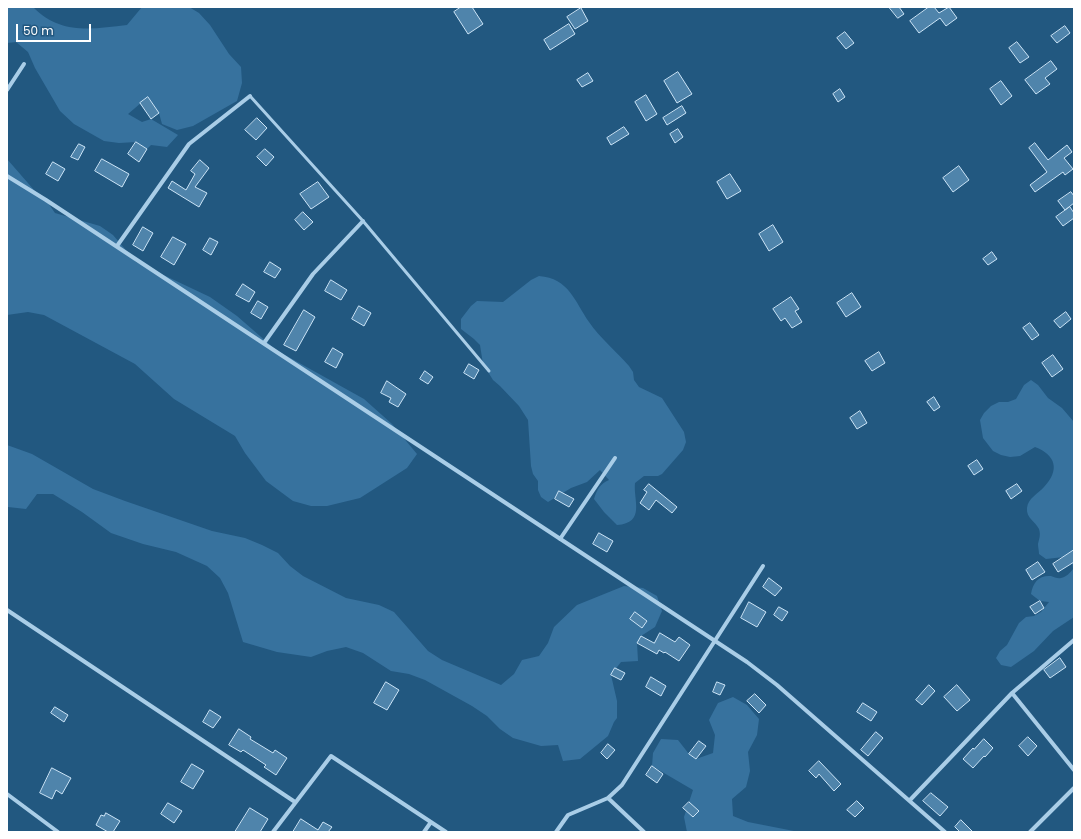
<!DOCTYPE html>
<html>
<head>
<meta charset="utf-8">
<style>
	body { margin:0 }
	#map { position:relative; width:1081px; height:839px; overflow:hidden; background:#225880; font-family:Poppins,sans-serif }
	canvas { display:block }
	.frame { position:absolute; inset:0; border:8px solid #fff; pointer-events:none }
	.scale { position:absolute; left:16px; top:24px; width:75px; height:18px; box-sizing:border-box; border:2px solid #fff; border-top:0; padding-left:5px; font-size:12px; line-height:14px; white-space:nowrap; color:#fff; -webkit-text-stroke:3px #225880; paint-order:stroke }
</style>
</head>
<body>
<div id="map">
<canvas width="1081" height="839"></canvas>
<div class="frame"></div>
<div class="scale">50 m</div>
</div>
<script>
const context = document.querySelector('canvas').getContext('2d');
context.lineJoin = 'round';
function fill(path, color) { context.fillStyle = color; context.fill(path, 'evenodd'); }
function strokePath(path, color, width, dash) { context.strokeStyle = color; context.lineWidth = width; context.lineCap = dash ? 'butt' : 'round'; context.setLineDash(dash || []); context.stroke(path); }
const green = new Path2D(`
	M7,7H33C60,35 92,29 127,25L142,7H189L199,13L210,25L229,54L241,67L242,83L237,101L193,126L177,130L162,124L159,113L148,97L128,114L142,122L151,119L178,135L167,147L151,145L147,149L136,142L119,143L104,141L74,124L60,111L35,68L28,52L16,42L7,43Z
	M7,159L34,190L46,200L55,213L100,226L113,235L136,262L210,297L237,316L276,350L364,399L392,424L417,454L407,468L360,498L327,506H311L293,501L266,481L245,453L235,436L174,399L135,364L44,315L28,312L7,315Z
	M539,276C569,278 575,302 589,322C600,338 617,352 629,366L633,372L634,380L639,387L662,398L684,432L686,442L683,450L662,474L658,476H644L635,483C633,500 646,523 617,525L604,512L594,499C597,489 600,484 609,480L600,470L587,482L571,488L548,502L541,497L538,490V481L533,474L531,466L528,420L519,406L500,386L493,380L483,364L480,345L474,339L461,329V319L471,306L477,301L503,302L531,280Z
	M1031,380L1038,385L1048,398L1062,408L1074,422V617L1053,631L1034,651L1011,667L1001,665L996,658L1000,651L1007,645L1019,623L1026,617L1034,616L1041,612L1049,602L1040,601L1031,594C1033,582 1039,575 1051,576C1054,577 1058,579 1061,578C1066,577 1070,573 1073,569L1072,561L1064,557L1046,559L1039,554C1039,551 1038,547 1038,544C1039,539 1041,535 1039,529C1035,521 1026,518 1027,508C1028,498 1038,494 1044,487C1060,470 1056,455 1035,447L1020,456L1010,457L1001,455L993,451L983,438L980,420L984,413L991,406L999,402H1008L1016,399L1024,385Z
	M7,445L32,454L93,489L125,501L212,531L245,538L262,545L278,553L290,566L303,576L346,598L379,605L394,612L428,651L442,660L501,685L514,674L522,660L539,656L548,643L554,627L577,605L624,586L643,588L657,596L662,611L655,627L641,636L637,643L638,661L621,662L611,675L617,701V718L614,722L608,736L580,759L563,761L558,745L541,746L513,738L500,729L487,716L472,706L425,680L409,674L391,671L363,653L346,647L327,651L311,657L277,652L243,642L228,593L220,578L207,566L176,552L143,544L111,533L82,512L53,494H37L26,509L8,507Z
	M733,697L747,705L759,719L757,735L748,752L750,771L746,787L732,799L733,816L748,822L799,832H687L684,817L693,790L652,766L653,753L661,739L678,740L689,754L696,759L713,753L715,735L709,720L718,703Z`);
const building = new Path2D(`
	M461,7H472L483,24L468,34L454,12Z
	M889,7H899L904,14L898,18Z
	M929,7H934L939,13L949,7L957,18L946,26L940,18L919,33L910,21Z
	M581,8L588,21L575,29L567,17Z
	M569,24L575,34L550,50L544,40Z
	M1065,26L1070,33L1057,43L1051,36Z
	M845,32L854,43L846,49L837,38Z
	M1017,42L1029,57L1020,63L1009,48Z
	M1051,61L1057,69L1045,78L1050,84L1036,94L1025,80Z
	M678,72L692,94L677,103L664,81Z
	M588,73L593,81L582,87L577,80Z
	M1001,81L1012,96L1001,105L990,89Z
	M840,89L845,97L838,102L833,94Z
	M646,95L657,114L646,121L635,102Z
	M148,97L159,113L151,119L140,103Z
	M682,106L686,113L667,125L663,118Z
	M257,118L267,128L256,140L245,130Z
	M624,127L629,134L611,145L607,138Z
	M678,129L683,137L675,143L670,134Z
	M136,142L147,149L139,162L128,154Z
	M1035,143L1048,160L1067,145L1072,152L1064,158L1073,169L1065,175L1063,172L1035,192L1030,185L1047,172L1029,148Z
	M79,144L85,147L78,160L71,157Z
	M265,149L274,157L266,166L257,157Z
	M102,159L129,174L122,187L95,171Z
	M200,160L209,168L195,187L207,193L199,207L168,188L172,181L186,190L195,174L191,171Z
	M53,162L65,169L58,181L46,174Z
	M959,166L969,180L953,192L943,178Z
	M730,174L741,191L727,199L717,182Z
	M318,182L329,197L311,209L300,194Z
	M1071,192L1074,196V203L1065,210L1058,201Z
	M1070,207L1074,213V218L1063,226L1056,217Z
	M303,212L313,222L304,230L295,220Z
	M773,225L783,242L769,251L759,234Z
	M143,227L153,233L143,251L133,245Z
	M173,237L186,244L174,265L161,257Z
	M210,238L218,242L211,255L203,250Z
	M992,252L997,259L988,265L983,259Z
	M270,262L281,269L275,278L264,272Z
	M331,280L347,290L341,300L325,291Z
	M243,284L255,292L249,302L236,295Z
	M852,293L861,307L846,317L837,303Z
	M791,297L799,309L795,311L802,322L792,328L785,318L781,321L773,309Z
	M258,301L268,307L261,319L251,313Z
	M359,306L371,313L364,326L352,319Z
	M304,310L315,317L296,351L284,345Z
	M1066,312L1071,319L1060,328L1054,321Z
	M1030,323L1039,335L1032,340L1023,328Z
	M333,348L343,354L336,368L325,362Z
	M879,352L885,363L872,371L865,361Z
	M1053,355L1063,369L1052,377L1042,363Z
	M469,364L479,370L474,379L464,373Z
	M425,371L433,377L428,384L420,379Z
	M387,381L406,394L398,407L389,402L391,398L381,393Z
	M934,397L940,407L934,411L927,402Z
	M860,411L867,423L857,429L850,418Z
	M977,460L983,469L974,475L968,466Z
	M649,484L677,507L672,513L656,500L649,510L640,503L647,492L644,490Z
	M1017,484L1022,491L1011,499L1006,491Z
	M559,491L574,499L569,507L555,499Z
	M599,533L613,541L607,552L593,544Z
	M1074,550V562L1058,572L1053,564Z
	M1038,562L1045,572L1032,580L1026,570Z
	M769,578L782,588L775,596L763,587Z
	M1040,601L1044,608L1035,614L1030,607Z
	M749,602L766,612L757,627L741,618Z
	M779,607L788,612L782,621L774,615Z
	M635,612L647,621L642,628L630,619Z
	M660,633L675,642L679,637L690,645L679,661L665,652L664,653L659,650L657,654L637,643L641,636L654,643Z
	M1060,658L1066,667L1050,678L1044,670Z
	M615,668L625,673L621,680L611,675Z
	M651,677L666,686L661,696L646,687Z
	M386,682L399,690L387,710L374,703Z
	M717,682L725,685L720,695L713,692Z
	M929,685L935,691L922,705L916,700Z
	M957,685L970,700L957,711L944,697Z
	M755,694L766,705L759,713L747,701Z
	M863,703L877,712L871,721L857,712Z
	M55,707L68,715L64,722L51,713Z
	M210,710L221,717L213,728L203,722Z
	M239,729L251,737L250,739L273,753L275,750L287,758L276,775L264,767L266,765L243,750L241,752L229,745Z
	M876,732L883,738L868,756L861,750Z
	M1028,737L1037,746L1028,756L1019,746Z
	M984,739L993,748L985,757L984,756L973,768L963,759L973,748L974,749Z
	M699,741L706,746L696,759L689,754Z
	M608,744L615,750L607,759L601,753Z
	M819,761L841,784L834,791L819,774L816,778L809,771Z
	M192,764L204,771L193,789L181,782Z
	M652,766L663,774L657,783L646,775Z
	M52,768L71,778L62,794L56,790L52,799L40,793Z
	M931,793L948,807L940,816L923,801Z
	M857,801L864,808L855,817L847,810Z
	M689,802L699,811L693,817L683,808Z
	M168,803L182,811L174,823L161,814Z
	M250,808L268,819L260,832H235Z
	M106,813L120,821L113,832H108L96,825L101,815L104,816Z
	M301,819L318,830L323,822L332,827L328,832H293Z
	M961,820L973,832H960L955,827Z`);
const lane = new Path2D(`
	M250,96L363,221L489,371`);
const street = new Path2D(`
	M7,90L24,64
	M7,176L46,200L747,662L777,685L945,832
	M117,246L189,144L250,96
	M264,343L313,274L363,221
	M560,539L615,458
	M7,610L295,802
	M1012,693L1074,770
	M7,794L58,832
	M608,798L644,832
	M910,800L1012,693L1074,640
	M273,832L331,756L446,832
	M424,832L431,822
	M556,832L568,815L608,798L622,785L763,566
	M1030,832L1074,788`);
fill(green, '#37729e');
fill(building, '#4f84ab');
strokePath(building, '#cce4f6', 1);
strokePath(lane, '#a9cde7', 3);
strokePath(street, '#a9cde7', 4);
</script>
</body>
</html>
